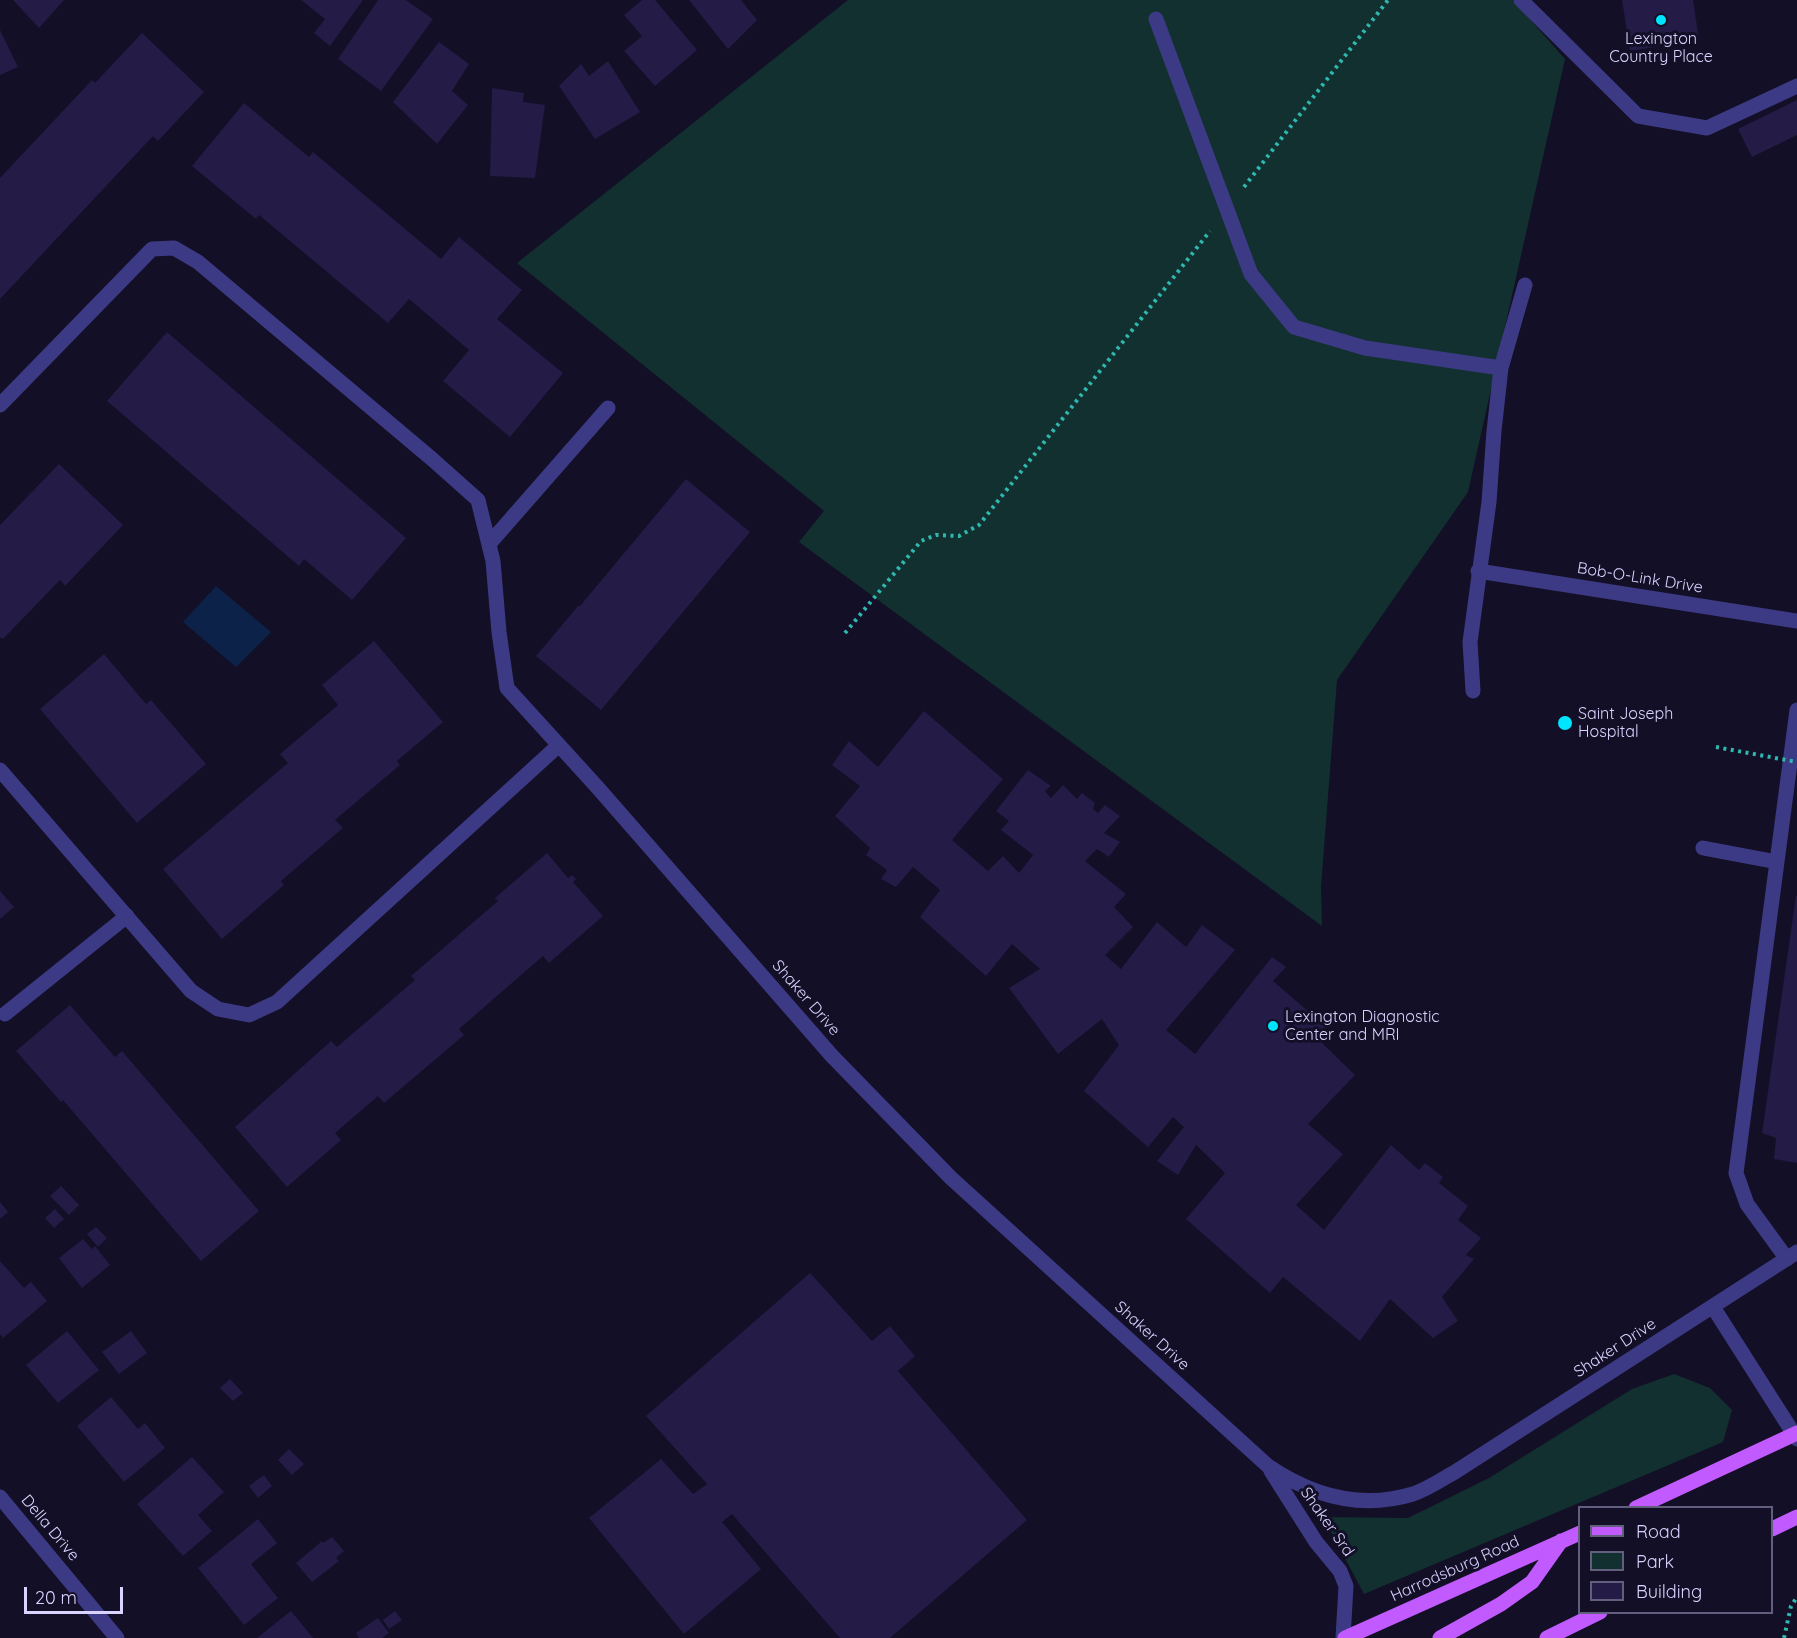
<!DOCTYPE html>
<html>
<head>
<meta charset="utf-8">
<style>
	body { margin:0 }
	#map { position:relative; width:1797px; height:1638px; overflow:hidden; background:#130f26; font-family:Quicksand,sans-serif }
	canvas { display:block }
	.legend { position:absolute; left:1578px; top:1506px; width:195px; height:108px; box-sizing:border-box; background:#130f26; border:2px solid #625e7d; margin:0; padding:8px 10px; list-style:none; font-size:18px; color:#d9d4ff }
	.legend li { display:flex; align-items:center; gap:12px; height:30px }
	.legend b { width:30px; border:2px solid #625e7d }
	.scale { position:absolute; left:24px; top:1587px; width:99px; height:27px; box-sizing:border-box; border:3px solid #d9d4ff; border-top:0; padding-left:8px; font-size:18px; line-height:21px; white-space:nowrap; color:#d9d4ff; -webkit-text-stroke:4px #130f26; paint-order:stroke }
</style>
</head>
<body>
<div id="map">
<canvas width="1797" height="1638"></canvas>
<ul class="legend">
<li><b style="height:8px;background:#c25bff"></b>Road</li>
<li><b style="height:16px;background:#12302f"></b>Park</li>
<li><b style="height:16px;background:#241b47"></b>Building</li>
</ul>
<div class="scale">20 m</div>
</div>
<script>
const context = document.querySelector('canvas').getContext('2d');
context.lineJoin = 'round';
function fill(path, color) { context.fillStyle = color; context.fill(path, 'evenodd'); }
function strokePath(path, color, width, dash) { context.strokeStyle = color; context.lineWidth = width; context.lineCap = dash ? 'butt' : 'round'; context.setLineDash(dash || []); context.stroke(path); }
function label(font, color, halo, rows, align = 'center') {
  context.font = font + ' Quicksand,sans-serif'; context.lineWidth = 6; context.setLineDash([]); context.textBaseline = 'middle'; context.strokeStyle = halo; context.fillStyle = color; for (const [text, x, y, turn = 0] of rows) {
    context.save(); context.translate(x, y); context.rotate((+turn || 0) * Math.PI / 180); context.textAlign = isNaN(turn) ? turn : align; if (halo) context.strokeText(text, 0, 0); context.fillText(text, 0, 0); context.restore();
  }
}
const green = new Path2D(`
	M848,0H1513L1565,59L1468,492L1337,680L1321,887L1322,926L799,542L824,511L517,263Z
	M1674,1374L1710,1388L1732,1410L1723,1442L1364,1594L1323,1517L1408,1518L1489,1478L1632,1389Z`);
const water = new Path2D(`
	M216,586L271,632L236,667L183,622Z`);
const building = new Path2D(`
	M13,0H64L39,28Z
	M301,0H363L330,46L314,33L325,19Z
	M378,0H406L433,19L381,91L338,59Z
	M642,0H655L697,50L655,86L624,51L642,36L624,15Z
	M689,0H741L757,20L728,49Z
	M1622,0H1693L1699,40L1630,51Z
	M0,30L18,67L0,75Z
	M142,33L204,92L158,141L153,136L0,299V178L92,80L95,83Z
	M439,42L469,64L452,91L468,105L437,144L393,102Z
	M608,61L640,112L595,139L559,86L581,64L589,76Z
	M492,88L524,93L523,102L545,105L535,178L490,176Z
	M1797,100V135L1752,157L1738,129Z
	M244,103L309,157L313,152L441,259L459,237L522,290L497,319L563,373L510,437L443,381L469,350L409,299L388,323L259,215L256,219L192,166Z
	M167,332L406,538L352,600L304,559L299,566L107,401Z
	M59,464L123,525L65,586L60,580L3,639L0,637V525Z
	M686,479L750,532L601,710L536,656L578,606H580Z
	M374,641L443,722L397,761L400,765L335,820L343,828L281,881L284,885L222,939L163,869L288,763L280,754L338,705L322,685Z
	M104,654L146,704L151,700L206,764L137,823L40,709Z
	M924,711L1003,779L952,840L988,871L1003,856L1019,873L1033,855L1001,830L1009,821L996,811L1028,770L1051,786L1045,791L1051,798L1063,785L1077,799L1082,793L1095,803L1093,809L1098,813L1105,805L1120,816L1104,833L1120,842L1109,857L1097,849L1085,861L1126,894L1114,907L1133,927L1105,955L1121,969L1157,922L1186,947L1202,925L1235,950L1166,1030L1195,1054L1272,957L1286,967L1273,981L1316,1018L1319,1012L1331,1021L1318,1039L1355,1075L1308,1124L1343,1154L1296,1205L1324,1230L1391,1145L1419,1170L1425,1163L1443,1177L1439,1183L1468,1206L1458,1220L1481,1238L1466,1255L1474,1259L1442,1297L1458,1321L1433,1338L1390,1299L1360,1341L1283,1277L1270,1293L1186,1219L1225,1173L1196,1145L1178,1175L1157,1161L1184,1127L1173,1117L1148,1147L1084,1091L1119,1045L1102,1019L1058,1054L1009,988L1040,969L1012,944L986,976L920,917L940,890L913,867L896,887L881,879L887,870L866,855L870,848L835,816L860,786L832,765L849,741L878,767Z
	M547,853L568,878L572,875L576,879L573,882L603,916L549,963L543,956L459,1029L464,1035L384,1103L378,1096L335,1133L341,1140L287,1187L235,1127L331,1041L337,1047L415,980L411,976L498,901L495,898Z
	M0,891L14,907L0,919Z
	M1796,896H1797V1163L1774,1159L1776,1138L1762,1133Z
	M70,1005L115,1057L122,1051L259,1211L201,1261L63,1100L61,1102L16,1051Z
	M61,1186L79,1205L69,1215L50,1196Z
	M0,1202L8,1212L0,1219Z
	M55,1209L64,1219L54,1228L45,1218Z
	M96,1227L107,1238L98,1247L87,1234Z
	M83,1239L92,1249L95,1246L110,1265L82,1288L59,1258Z
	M0,1261L24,1288L31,1282L47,1301L3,1338L0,1334Z
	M810,1273L872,1341L890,1326L915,1356L898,1371L1027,1520L890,1638H840L732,1514L722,1522L761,1569L684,1634L589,1518L661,1459L693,1494L707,1484L646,1416Z
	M67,1331L99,1370L58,1403L26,1365Z
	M131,1331L147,1353L119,1374L102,1352Z
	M230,1379L243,1393L233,1401L220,1388Z
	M111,1397L138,1429L145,1423L165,1448L124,1482L77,1426Z
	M289,1449L304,1464L292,1475L278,1460Z
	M192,1457L224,1492L198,1515L212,1531L183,1556L137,1504Z
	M264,1475L272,1486L258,1498L249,1486Z
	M258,1519L277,1543L251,1564L278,1598L244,1625L198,1568Z
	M332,1537L344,1551L336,1558L339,1561L312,1582L296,1563L322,1541L323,1543Z
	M291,1611L313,1638H257Z
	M395,1611L402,1620L389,1629L383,1620Z
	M378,1618L389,1633L382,1638H359L356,1633Z`);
const path = new Path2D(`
	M1244,187L1388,0
	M845,633L921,541L936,535L959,536L979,525L1210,231
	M1784,1638L1791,1606L1797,1597`);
const service = new Path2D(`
	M1521,0L1638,116L1707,128L1797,86
	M1156,19L1251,274L1294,327L1365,348L1501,368L1494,431L1489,502L1470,642L1473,691
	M1501,368L1525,285
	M1703,848L1777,862
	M1787,1259L1747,1204L1736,1173L1797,710`);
const minor = new Path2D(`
	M0,405L152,249L174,248L198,262L432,459L478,500L493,561L499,632L507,688L598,788L832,1056L951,1178L1268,1466C1312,1496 1360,1510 1413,1494C1428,1489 1442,1479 1455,1472L1797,1252
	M489,544L608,408
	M1478,571L1797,621
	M0,770L191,991L218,1009L249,1015L277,1002L559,745
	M5,1014L127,916
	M1713,1307L1797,1439
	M1271,1471L1316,1542L1340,1571L1346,1586L1343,1638
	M0,1497L117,1638`);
const primary = new Path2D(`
	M1636,1508L1797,1433
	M1772,1529L1797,1517
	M1345,1638L1580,1533
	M1440,1638L1501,1604L1532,1582L1561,1541
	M1547,1638L1600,1612`);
const pathBridge = new Path2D(`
	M1716,747L1797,762`);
const markers = [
	[1661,20,6,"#00e5ff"],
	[1565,723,8,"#00e5ff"],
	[1273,1026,6,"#00e5ff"]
];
const poiNames = [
	["Lexington",1661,39,"center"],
	["Country Place",1661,57,"center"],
	["Saint Joseph",1578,714],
	["Hospital",1578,732],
	["Lexington Diagnostic",1285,1017],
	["Center and MRI",1285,1035]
];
const streetNames = [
	["Bob-O-Link Drive",1640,578,9],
	["Shaker Drive",806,998,49],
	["Shaker Drive",1152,1336,42],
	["Shaker Drive",1615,1348,-33],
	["Shaker Srd",1327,1522,55],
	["Della Drive",50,1528,50],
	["Harrodsburg Road",1455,1569,-24]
];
fill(green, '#12302f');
fill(water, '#0c2248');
fill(building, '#241b47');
strokePath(path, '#2fb8b0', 4, [3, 4.5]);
strokePath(service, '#3d3a85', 15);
strokePath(minor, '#3d3a85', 15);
strokePath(primary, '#c25bff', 15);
strokePath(pathBridge, '#2fb8b0', 4, [3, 4.5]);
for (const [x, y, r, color] of markers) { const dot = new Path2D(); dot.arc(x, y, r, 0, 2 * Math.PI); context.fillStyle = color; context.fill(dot); strokePath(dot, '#130f26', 2); }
label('16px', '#d9d4ff', '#130f26', poiNames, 'left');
label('16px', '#d9d4ff', '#130f26', streetNames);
</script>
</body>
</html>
